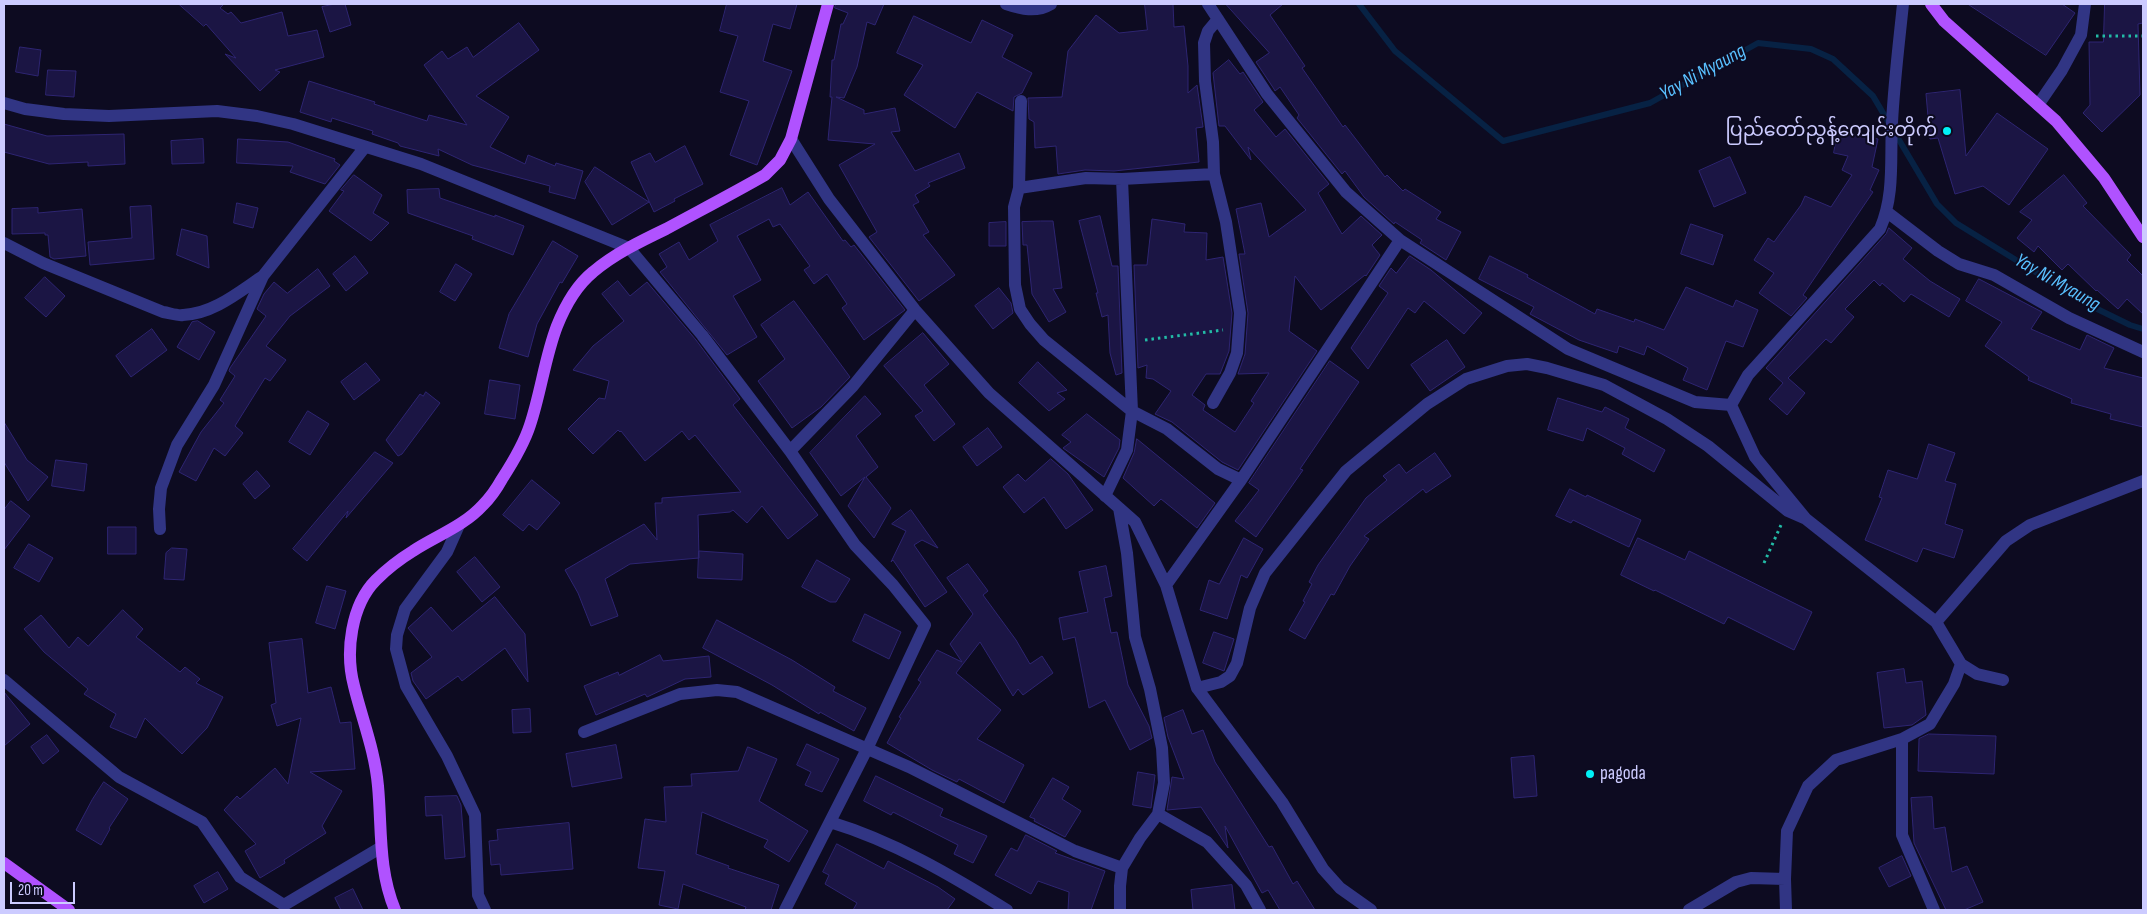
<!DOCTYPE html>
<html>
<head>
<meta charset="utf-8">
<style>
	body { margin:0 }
	#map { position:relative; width:2147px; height:914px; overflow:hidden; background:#0d0b21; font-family:"Sofia Sans Condensed",sans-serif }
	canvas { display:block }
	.frame { position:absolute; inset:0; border:5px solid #cccbff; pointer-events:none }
	.scale { position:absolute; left:10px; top:882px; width:65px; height:22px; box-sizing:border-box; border:2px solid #cccbff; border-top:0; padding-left:6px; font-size:15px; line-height:18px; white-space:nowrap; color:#cccbff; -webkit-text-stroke:4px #0d0b21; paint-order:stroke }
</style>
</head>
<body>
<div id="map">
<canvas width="2147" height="914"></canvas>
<div class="frame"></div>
<div class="scale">20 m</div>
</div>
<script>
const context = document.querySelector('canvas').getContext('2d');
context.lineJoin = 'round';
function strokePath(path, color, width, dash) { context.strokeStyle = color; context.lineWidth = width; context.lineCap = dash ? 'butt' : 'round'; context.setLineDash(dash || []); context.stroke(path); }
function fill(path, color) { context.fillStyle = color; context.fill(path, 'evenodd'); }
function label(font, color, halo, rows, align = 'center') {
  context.font = font + ' "Sofia Sans Condensed","Noto Sans Myanmar",sans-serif'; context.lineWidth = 4; context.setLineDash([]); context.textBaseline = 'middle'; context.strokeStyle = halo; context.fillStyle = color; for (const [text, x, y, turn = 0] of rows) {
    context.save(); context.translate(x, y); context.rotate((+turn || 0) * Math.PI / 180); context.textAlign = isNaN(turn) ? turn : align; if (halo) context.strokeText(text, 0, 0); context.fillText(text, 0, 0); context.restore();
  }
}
const stream = new Path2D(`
	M1359,4L1395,51L1503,141L1650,103L1758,43L1811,49L1833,59L1873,96L1937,204L1956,223L2089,305L2130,325L2143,329`);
const building = new Path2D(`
	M179,4H224L220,8L228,14L231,12L241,23L282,12L288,36L317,30L324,57L275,70L280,72L260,91L225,54L236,58L206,24L204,26Z
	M335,4H345L351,25L330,32L322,7Z
	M727,4H797L790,29L773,24L763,61L792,71L757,165L730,155L749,101L720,92L738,36L720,31Z
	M836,4H884L875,25L867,22L857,67L844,98L836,97L864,110V114L895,108L900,131L891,132L915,171L959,153L965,168L928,183L930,186L915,195L919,202L913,205L929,232L923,235L955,275L919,301L869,237L877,232L839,165L875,144L828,140L832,97H830L832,60H834L841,24H843L848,13L835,8Z
	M1145,4H1173L1174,27L1184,26L1188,66V93L1197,85L1203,127L1196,128L1199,162L1114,171L1085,170L1058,174L1056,146L1035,148L1034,122L1029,119L1028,98L1062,97L1068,51L1096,15L1119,33L1147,30Z
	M1226,4H1283L1270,15L1305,66L1302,68L1343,127L1345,125L1385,177L1387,175L1403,191L1405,189L1441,212L1436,219L1461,232L1446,260L1420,243L1422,240L1395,222L1394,224L1364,197L1345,171L1342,174L1297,118L1299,115L1280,87L1275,91L1274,89L1256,62L1269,53Z
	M1968,4H2062L2075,13L2046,55Z
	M2105,4H2143V23L2138,24L2140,95L2102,132L2083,113L2090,105L2089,42H2103Z
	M914,16L971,43L982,20L1013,35L1002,57L1032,73L1022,93L1014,97L1013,111L977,92L955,128L904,95L923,65L897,53Z
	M519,23L539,50L476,96L509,117L490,147L525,164L528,155L555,166L556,163L583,171L575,199L549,192L550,186L472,165L438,149L439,156L400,146L398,143L372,134L373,131L332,118L331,122L300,112L309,81L375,102L374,104L427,121L429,115L467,125L424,65L442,51L448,59L467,47L473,57Z
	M20,47L41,50L38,76L16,72Z
	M1229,60L1240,74L1243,72L1263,102L1254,110L1276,137L1285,129L1329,184L1318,193L1342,234L1361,216L1382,235L1372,245L1380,255L1366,276L1365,275L1321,310L1295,276L1289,331L1317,351L1238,470L1222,462L1172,422L1155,414L1171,391L1153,379L1146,378L1147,365L1138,368L1134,265H1147L1152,219L1185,224L1184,232L1207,233L1206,260L1223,257L1232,313L1229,351L1220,374H1206L1192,395L1205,405L1203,410L1235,432L1254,403L1251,401L1269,373L1238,374L1245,354L1248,313L1239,254H1245L1236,209L1261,203L1269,237L1306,210L1248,147L1251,160L1225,126H1219L1213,73Z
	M48,70L76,71L74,97L46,95Z
	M1960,90L1966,156L1997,113L2048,149L2009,205L1983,186L1955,194L1938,138L1930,139L1926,94Z
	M4,124L47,136L124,134L125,164L88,166V162L49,164L4,152Z
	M1838,131L1878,139L1872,167L1879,170L1870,190L1873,192L1803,295L1807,298L1791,316L1759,293L1774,273L1754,260L1768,238L1774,242L1801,205L1805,196L1831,207L1852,175L1842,170L1848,156L1834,153Z
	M203,139L204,163L172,164L171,141Z
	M238,139L288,142L335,159L334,161L340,165L325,184L290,172L293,166L237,163Z
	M685,146L703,184L674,199L675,201L654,212L631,162L650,153L655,162Z
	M1730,157L1746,193L1714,207L1699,171Z
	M595,167L649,202L612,225L585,182Z
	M354,175L382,195L373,213L389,223L371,241L329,211L344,191L341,190Z
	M2064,175L2087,203L2083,206L2131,255L2127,260L2143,276V314L2127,299L2118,309L2097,290L2096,291L2068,264L2062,270L2038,246L2034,252L2017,238L2032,220L2020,212Z
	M782,188L790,205L808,192L843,241L845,240L851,247L854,245L905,310L864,340L842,308L847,304L827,274L814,284L804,270L810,266L780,224L773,227L769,219L737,236L761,280L733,296L757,337L727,355L660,272L667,267L659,254L679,242L689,260L718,241L710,225Z
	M439,189L440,198L495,217V215L524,226L513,255L472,239L473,236L408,213L407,190Z
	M237,203L258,208L253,228L234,223Z
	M151,206L154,259L90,265L88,242L132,238L130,207Z
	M38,208V213L82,209L86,256L54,259L50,257L48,235H45V233L12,234V209Z
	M1100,216L1112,266H1118L1122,373L1116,375L1110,353L1108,315L1102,317L1096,293H1098L1079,221Z
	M1041,221H1053L1062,288L1053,289L1066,312L1049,322L1032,294L1027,245H1023L1022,222Z
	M1006,222V246H989V223Z
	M1691,224L1723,235L1713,265L1681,254Z
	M1889,228L1912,248L1903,259L1930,281L1960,299L1949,317L1911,294L1904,302L1882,283L1880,286L1874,280L1845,309L1854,317L1831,343L1826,339L1788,378L1805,393L1787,415L1769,399L1783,383L1766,368L1886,234Z
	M182,229L207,236L209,268L177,255Z
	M553,241L578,256L562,283L560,282L537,324L528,357L499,348L509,314Z
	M355,256L368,273L346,291L333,274Z
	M1410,256L1431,270L1482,313L1464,334L1424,301L1415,313L1408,308L1368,369L1351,348L1388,293L1379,286L1391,268L1396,273Z
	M1490,256L1528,275L1527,277L1595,314L1597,309L1634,322L1635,319L1664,330L1686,287L1733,307L1736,300L1758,310L1743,347L1726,341L1707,390L1683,380L1688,368L1647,346L1644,355L1619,346L1617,353L1579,340L1530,314L1534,307L1479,279Z
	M456,264L472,274L455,301L440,292Z
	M318,269L330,286L290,316L266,346L286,360L270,381L265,378L235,426L243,433L225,456L214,448L196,481L179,472L201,432L224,403L220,400L235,376L229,371L230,368L266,316L257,309L264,294L274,282L287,293Z
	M45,277L65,296L46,317L25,298Z
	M1979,279L2042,312L2031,329L2080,350L2087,335L2114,348L2104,368L2143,378V427L2110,419L2111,414L2071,403L2072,399L2028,380L2029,377L1985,346L2002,322L1966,301Z
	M618,281L630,296L647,282L696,340L740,399L733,405L818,515L788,539L762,506L747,523L733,510L730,512L698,515L699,558L630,564L605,579L618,616L591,626L578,593L565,570L644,524L657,540L655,503H662V498L741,492L695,435L689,440L682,431L645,461L621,431L620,432L618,430L593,454L568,429L599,398L605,399L609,381L573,370L593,346L624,321L602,294Z
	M999,288L1011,303L1013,313L993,329L975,306Z
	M794,301L850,377L821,407L792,428L758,381L785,359L761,325Z
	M198,321L215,332L199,360L177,347L192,322Z
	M152,329L167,350L131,377L116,356Z
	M923,333L949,364L924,385L955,424L934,441L915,416L923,411L884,366Z
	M1447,340L1465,367L1430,391L1411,365Z
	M1330,361L1359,382L1300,469L1303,470L1256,537L1235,521L1259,490L1249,483Z
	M1038,362L1067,390L1057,393L1065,399L1049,411L1019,383Z
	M366,363L380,380L354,400L341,382Z
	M490,380L520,385L515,419L485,414Z
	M426,392L440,403L402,454L398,456L386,440L420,394L423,396Z
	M865,396L881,414L856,436L878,467L866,477L891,508L874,538L848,506L865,477L841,496L810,453Z
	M1558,398L1602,412L1605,407L1629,419L1625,428L1665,450L1654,472L1622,454L1625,448L1587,428L1583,441L1548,430Z
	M308,411L329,424L310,455L289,442Z
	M1087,414L1120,440L1119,448L1104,477L1063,448L1071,442L1062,435Z
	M4,422L27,460L48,477L28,501L4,462Z
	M988,428L1002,447L977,466L963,447Z
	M1137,439L1215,503L1197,528L1161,499L1154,506L1123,478L1134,453Z
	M1929,444L1955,453L1945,481L1956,484L1945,524L1963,530L1954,558L1923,548L1917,562L1865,540L1882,498L1879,497L1888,470L1917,479Z
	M375,452L393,463L346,518L348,511L307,561L293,549Z
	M1435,453L1451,476L1426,493L1423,489L1364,536L1369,539L1350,566L1334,595L1331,594L1305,639L1289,630L1305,602L1303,601L1312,584L1309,582L1318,565L1366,498L1387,480L1383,476L1399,464L1406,473Z
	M1051,459L1068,474L1093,510L1066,529L1044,497L1024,513L1003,487L1018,474L1025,481Z
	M56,460L87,464L84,491L52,486Z
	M257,471L270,486L255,499L243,484Z
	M532,480L560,503L537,530L529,524L523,531L503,515Z
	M1570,489L1586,497L1587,495L1641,520L1629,547L1573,520L1571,523L1556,516Z
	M11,501L30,516L4,550V510Z
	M911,510L938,548L922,540L914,545L947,592L925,607L893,560L891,562L906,531L892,524Z
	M108,527H136V554H108Z
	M1244,538L1263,549L1247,578L1241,575L1227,619L1200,610L1209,580L1219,584Z
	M1638,538L1685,560L1689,551L1812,612L1794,650L1728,617L1724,624L1655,590L1654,591L1621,575Z
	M29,544L53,558L39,582L14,568Z
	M172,548L187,549L184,580L164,579L166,553Z
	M699,551L743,554L742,580L698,578Z
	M475,557L500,587L482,602L457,572Z
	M817,560L850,579L836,602H830L802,587Z
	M968,564L988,591L983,595L1016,640L1030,664L1042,656L1053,673L1023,695L1018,689L1013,696L980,642L956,673L1001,710L977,739L1024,765L1004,803L959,779L957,782L932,770L887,743L901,718L899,717L921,682L918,680L937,650L962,662L950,644L973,614L947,578Z
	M1106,566L1112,596L1104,598L1111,633L1117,632L1128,685L1149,726L1152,738L1130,750L1105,700L1089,708L1075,637L1063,640L1059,618L1088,612L1079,572Z
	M327,586L346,591L335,629L316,623Z
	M495,597L525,634L528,682L505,648L462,681L458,676L426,699L413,681L411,673L432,657L408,628L431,607L452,631Z
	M123,610L143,629L136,637L180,672L185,667L200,679L196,683L223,697L207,728L182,754L145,718L136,738L110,727L116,714L84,694L88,689L44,652L24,629L41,615L69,648L78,637L88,646Z
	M865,614L901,632L889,659L853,641Z
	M717,620L792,660L835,687L833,691L866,708L854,731L820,712L819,714L772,685L703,648Z
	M1214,632L1234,639L1224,671L1203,663Z
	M302,639L308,693L331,687L340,723L351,722L355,769L310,772L342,791L322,826L326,833L284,860L285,863L260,878L245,851L256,844L224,810L237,796L240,799L275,768L288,784L301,718L277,726L271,705L276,703L269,643Z
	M660,655L663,661L709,656L711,677L685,679L647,697L645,694L596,715L584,686L618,672L619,675Z
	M1904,669L1906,683L1922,681L1926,715L1912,725L1884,728L1877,673Z
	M4,692L30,724L4,746Z
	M530,709L531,732L513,733L512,710Z
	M1183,710L1192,734L1203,730L1215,762L1269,847L1272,846L1293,884L1297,881L1315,910H1280L1268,890L1262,893L1225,826L1228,848L1201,807L1167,810L1172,777L1184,779L1168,737L1164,718Z
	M1929,734L1996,736L1994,774L1918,771L1919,739Z
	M47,735L59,751L43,764L31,747Z
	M807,744L839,759L822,792L805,785L811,772L797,765Z
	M616,745L622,778L572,787L566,754Z
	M748,747L777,759L759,801L808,831L789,862L764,847L768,840L702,812L696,854L729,866L728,868L779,885L771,910H745L746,907L683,884L678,909L659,905L665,871L638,868L645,819L666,822L664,787L692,786L691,774L738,771Z
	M1534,756L1537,796L1514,798L1511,758Z
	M1138,772L1155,775L1151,808L1133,805Z
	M876,776L943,809L940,816L987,836L973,863L954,854L958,845L893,812L891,815L864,801Z
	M1053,778L1069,787L1062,799L1081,811L1065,837L1034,821L1035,819L1030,817Z
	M104,782L128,799L109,828L110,829L101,845L76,830L92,800Z
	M457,796L461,805L465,857L445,859L442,815L426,816L425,797Z
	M1932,797L1934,829L1945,827L1952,872L1967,866L1983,902L1964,910H1946L1914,843L1911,798Z
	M569,823L573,869L501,875L500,864L491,865L489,841L498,840L497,830Z
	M1026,835L1057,851L1055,853L1105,871L1091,910H1068L1069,892L1038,881L1031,894L995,875L1011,848L1017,851Z
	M837,844L884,869L888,861L938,887L955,899L947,910H853L857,903L825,884L829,875L823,872Z
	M1902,856L1911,876L1889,887L1879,868Z
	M218,872L228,889L204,903L194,886Z
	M1232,885L1235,910H1193L1191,890Z
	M353,889L363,910H341L335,898Z`);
const path = new Path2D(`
	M2096,36H2143
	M1145,340L1223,330
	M1764,563L1781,525`);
const minor = new Path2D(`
	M1006,4C1021,9 1036,13 1051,4
	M1208,4L1267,94L1346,192L1400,240L1568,349L1695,402L1731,405
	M1903,4C1899,43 1894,83 1892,123C1890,159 1895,194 1880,229L1748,375L1731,405L1755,457L1806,519L1936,622L1961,664L1977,674L2003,680
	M4,103L25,109L64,114L109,116L217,111L257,116L293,124L421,164L629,248L702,335L790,451L855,545L893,585L925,625L867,749L785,910
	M2038,105L2062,70L2081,35L2085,4
	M791,139L829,199L915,310L989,393L1135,522L1166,585L1197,688L1282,802L1323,869L1340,888L1371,910
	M1214,174L1122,179L1086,178L1019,188L1014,207L1015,285L1020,309L1030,324L1044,340L1132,411L1167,429L1218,469L1241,480
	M1019,188L1021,101
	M1887,212L1938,251L1959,264L1994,275L2069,318L2143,352
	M4,243L43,263L163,312C170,313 177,316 183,315C213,314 239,292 263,276
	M1213,403L1230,373L1237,353L1240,313L1226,222L1214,174L1213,142L1205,81L1204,43L1208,31L1218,19
	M790,451L853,386L915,310
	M1105,496L1127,450L1132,411L1122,179
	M1119,508L1127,553L1135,637L1150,689L1162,748L1164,783L1158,814L1140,838L1122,868L1120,886V910
	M459,525L447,552L405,609L397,635L396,649L406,686L447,756L475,815L478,895L485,910
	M160,529L159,509L161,488L177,445L214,385L263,276L365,147
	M1166,585L1241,480L1400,240
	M1936,622L2006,541L2030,525L2143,481
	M4,680L119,777L202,822L240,877L284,905L380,848
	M1197,688L1221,682L1230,676L1237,663L1250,608L1265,573L1346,471L1427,404L1466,379L1507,366L1527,364L1547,368L1604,385L1667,419L1708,446L1788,511L1804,518
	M584,732L680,694L717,690L737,692L909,767L1075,851L1122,868
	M1902,739V835L1934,910
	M1158,814L1207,842L1246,885L1260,910
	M830,822C893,841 951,875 1007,910
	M1689,910L1736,882L1751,878L1785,879
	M1786,910L1785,879L1787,831L1808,786L1836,760L1902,739L1930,724L1954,684L1961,664`);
const major = new Path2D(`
	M1931,4L1944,21L2056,121L2104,178L2143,237
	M4,863L69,910
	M395,910C378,869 382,829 378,786C375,751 362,719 354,686C345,652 351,605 376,580C387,569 400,559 413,551C436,536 464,526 483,505C490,498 497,488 502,479C513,462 524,444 530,425C541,392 545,357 557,326C565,306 577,285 593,272C614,254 641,241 666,229C699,211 732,194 765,175L780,160L791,139L828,4`);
const markers = [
	[1947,131,5,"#00f1f6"],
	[1590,774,5,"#00f1f6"]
];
const poiNames = [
	["ပြည်‌‌တော်ညွန့်ကျေင်းတိုက်",1937,131],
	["pagoda",1600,774,"left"]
];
const waterNames = [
	["Yay Ni Myaung",1703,73,-29],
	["Yay Ni Myaung",2057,283,30]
];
strokePath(stream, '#072244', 6);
fill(building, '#1b1544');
strokePath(building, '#2e2572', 1);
strokePath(path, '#23bba6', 3, [2.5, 4]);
strokePath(minor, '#313584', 12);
strokePath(major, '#b052ff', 12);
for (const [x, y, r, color] of markers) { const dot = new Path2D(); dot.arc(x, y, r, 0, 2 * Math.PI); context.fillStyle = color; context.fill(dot); strokePath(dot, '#0d0b21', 2); }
label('19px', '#cccbff', '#0d0b21', poiNames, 'right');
label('italic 20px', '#59c0ff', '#0d0b21', waterNames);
</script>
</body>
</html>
